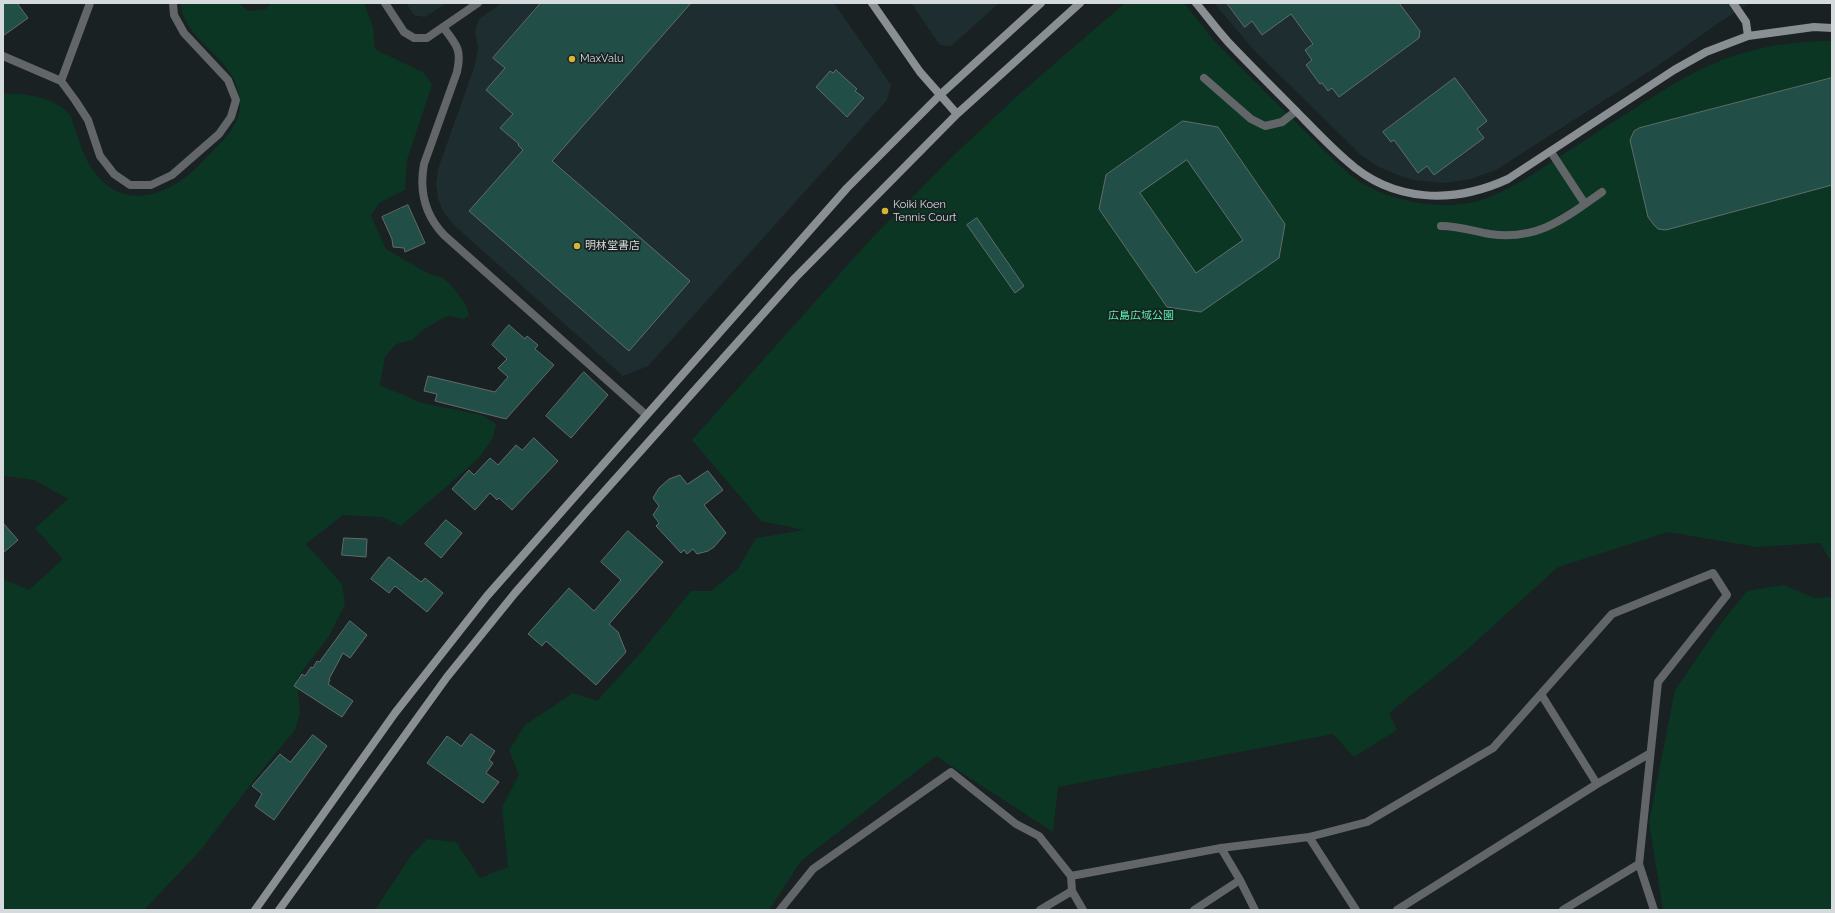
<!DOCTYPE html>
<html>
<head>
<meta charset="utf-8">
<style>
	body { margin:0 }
	#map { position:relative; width:1835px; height:913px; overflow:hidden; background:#192122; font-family:Raleway,sans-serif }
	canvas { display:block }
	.frame { position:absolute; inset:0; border:4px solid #d5dbdc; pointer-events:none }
</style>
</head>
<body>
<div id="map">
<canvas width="1835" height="913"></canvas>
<div class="frame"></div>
</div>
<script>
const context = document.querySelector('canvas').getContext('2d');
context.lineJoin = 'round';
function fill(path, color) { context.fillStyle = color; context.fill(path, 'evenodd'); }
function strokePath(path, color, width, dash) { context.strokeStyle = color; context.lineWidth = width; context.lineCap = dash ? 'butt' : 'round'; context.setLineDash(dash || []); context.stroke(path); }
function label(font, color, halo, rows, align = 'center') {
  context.font = font + ' Raleway,"Noto Sans JP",sans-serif'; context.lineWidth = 3.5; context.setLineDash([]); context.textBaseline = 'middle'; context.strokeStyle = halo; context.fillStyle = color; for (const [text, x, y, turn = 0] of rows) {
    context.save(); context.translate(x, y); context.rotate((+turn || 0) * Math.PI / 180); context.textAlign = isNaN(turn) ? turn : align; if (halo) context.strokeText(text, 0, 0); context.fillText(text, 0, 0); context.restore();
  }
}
const built = new Path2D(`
	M406,3H447L425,17L414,15Z
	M502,3H834L891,85L887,100L648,366L623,376L454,225L444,213L438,199L436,184L438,169L475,65L478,48L475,32L479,19Z
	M911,3H999L951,46L940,45Z
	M1214,3H1750L1717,24L1653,69L1507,163L1496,170L1471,179L1443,183L1414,180L1400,176L1379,167L1361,155L1253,49Z`);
const green = new Path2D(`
	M181,3H239L248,11L266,9L271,3H364L373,27L375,49L424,73L432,85L407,160L405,190L379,203L371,216L386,249L429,274L443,278L451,285L465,303L469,315L464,319L450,316L445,317L424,329L412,340L396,344L385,357L380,385L422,403L482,415L496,424L493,438L478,459L401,526L382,517L343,515L306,544L342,584L345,604L329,636L297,678L300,713L295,730L258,775L199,852L144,910H3V579L29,590L63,559L35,528L68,499L34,480L4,476L3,473V94C23,92 57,98 70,115C72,118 73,125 75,129C80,143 85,161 95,173C127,214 174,193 203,161C218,145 240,128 240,104C240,58 182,42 181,3Z
	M1125,3H1184L1216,43L1338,164C1347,172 1356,181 1367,186C1399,202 1439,210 1474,202C1492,198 1508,188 1524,180C1560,156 1596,133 1632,110C1656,95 1681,78 1708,66C1747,48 1789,41 1832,41V563L1820,543L1757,547L1668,532L1558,567L1460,656L1389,713L1397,730L1354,757L1333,734L1058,787L1053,832L936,756L801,861L769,910H375L410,857L427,839L456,842L480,878L508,867L502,807L519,775L509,750L525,725L573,693L597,701L643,650L691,591H711L737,570L756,538L804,530L761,521L692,440L870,240L951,158L1015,98Z
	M1783,585L1815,598L1832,597V910H1663L1649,822L1675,690L1722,622L1747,591Z`);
const building = new Path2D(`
	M3,3H17L28,18L3,36Z
	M541,3H691L552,161L690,281L629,351L469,211L523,150L518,145L519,144L500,128L513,114L486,90L505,68L493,58Z
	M1227,3H1399L1420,31L1419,38L1339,97L1332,88L1328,91L1322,83L1320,84L1306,65L1312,60L1305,50L1313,44L1291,14L1262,35L1252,21L1245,27Z
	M836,70L857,89L855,91L864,98L847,117L816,87L830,71L833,73Z
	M1455,78L1487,121L1477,129L1484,138L1434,175L1427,166L1418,173L1394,140L1391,142L1383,132Z
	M1832,78V185L1666,230L1658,229L1654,225L1648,217L1630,140L1634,131L1639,128Z
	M1183,121L1218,127L1285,224L1279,258L1201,312L1167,307L1099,209L1106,175ZM1187,160L1243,240L1196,273L1140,193Z
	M408,205L425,243L405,252L404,248L393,247L392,239L382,217Z
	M977,218L1024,286L1015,293L967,225Z
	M509,325L525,339L527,336L538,345L535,349L554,365L506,419L435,401L437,394L424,391L428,376L495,392L508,377L498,368L507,359L492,345Z
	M584,372L608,395L571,438L546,416Z
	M534,438L558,461L512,510L499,498L497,500L490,493L475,510L452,489L469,470L474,475L490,458L498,465L516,445L522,450Z
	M708,471L723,490L704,505L726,533L714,547L708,551L697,554L693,549L687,554L684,550L681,553L656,526L659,523L653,515L659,506L653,498L659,488L669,479L680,475L687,484Z
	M446,520L462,533L441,558L425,544Z
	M3,523L18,540L3,553Z
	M628,531L663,562L609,624L618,632L626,652L596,685L546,641L542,646L528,634L569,588L594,611L621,580L601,562Z
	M344,538L367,539L366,557L342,555Z
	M389,557L421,582L425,578L443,593L427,612L395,586L389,593L371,579Z
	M350,621L367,635L350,658L343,653L329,679L330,680L328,684L353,701L342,717L294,686L302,674L305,676L311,667L313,668L317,661L319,662Z
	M471,734L495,751L489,760L493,763L486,773L499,782L483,803L427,763L447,736L461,746Z
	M313,735L327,746L274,820L255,806L262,794L252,786L280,754L290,762Z`);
const lane = new Path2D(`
	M1204,78L1251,119L1265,126L1282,122L1296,111
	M1551,152L1585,204
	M1441,226C1458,226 1473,231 1490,234C1538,241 1565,218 1602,192`);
const street = new Path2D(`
	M385,3L404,32L414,38H427L478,3
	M443,27C457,45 462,50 457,72L424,164C419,191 425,215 444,235L646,415
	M3,56L61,81L75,100L88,120L100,156L114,174L130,185H151L172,175L219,134L231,117L236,100L228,80L184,33L174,15L173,3
	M61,81L90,3
	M1541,694L1597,784
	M1309,837L1356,910
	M1221,848L1240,880L1255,910
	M1071,876L1221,848L1309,837L1367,822L1493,748L1612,614L1713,573L1727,595L1658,682L1639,864L1654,910
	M780,910L813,869L951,772L1016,824L1039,836L1071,876L1072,891L1083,910
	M1040,910L1072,891
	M1194,910L1240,880
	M1397,910L1597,784L1649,754
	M1563,910L1639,864`);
const secondary = new Path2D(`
	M872,3L920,72L957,114
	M1196,3C1207,16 1217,30 1229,43C1249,64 1270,85 1291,106C1309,124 1327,144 1347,161C1393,203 1454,204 1508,179L1674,70L1706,52L1748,36L1814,27L1832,28
	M1733,3L1746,22L1748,36
	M255,910L395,713L487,596L847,188L940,95L1041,3
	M279,910L447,677L515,593L587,511L795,278L957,114L1080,3`);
const markers = [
	[572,59,4,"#d5b535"],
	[885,211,4,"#d5b535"],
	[577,246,4,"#d5b535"]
];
const poiNames = [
	["MaxValu",580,59],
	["Koiki Koen",893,205],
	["Tennis Court",893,218],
	["明林堂書店",585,246]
];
const parkNames = [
	["広島広域公園",1141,316]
];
fill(built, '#1e2e30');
fill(green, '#0b3623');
fill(building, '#214e47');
strokePath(building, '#626c6a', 1);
strokePath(lane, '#626668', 8);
strokePath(street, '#626668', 8);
strokePath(secondary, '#898f92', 8);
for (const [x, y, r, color] of markers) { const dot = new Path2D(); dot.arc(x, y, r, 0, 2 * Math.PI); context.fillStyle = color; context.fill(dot); strokePath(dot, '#192122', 1.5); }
label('11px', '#d5dbdc', '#192122', poiNames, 'left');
label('11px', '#5aedaa', '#192122', parkNames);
</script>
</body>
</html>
